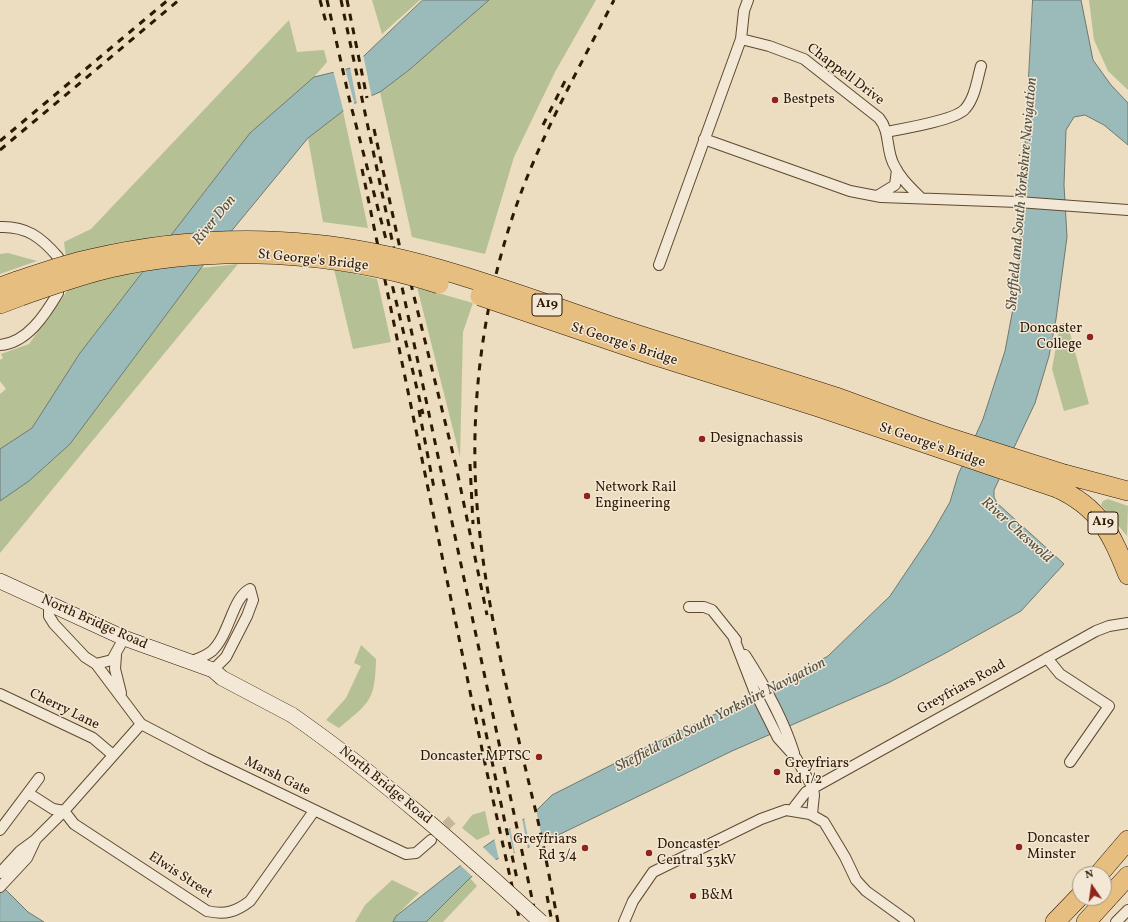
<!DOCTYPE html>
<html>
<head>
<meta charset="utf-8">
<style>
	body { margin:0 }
	#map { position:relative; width:1128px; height:922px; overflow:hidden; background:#ecdcc0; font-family:Vollkorn,serif }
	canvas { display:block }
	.north { position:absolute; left:1072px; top:866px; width:40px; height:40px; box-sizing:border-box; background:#f3e8d6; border:1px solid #a49580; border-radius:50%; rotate:347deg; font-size:11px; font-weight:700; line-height:16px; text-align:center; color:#2e1800 }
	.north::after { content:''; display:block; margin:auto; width:14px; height:18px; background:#8f2418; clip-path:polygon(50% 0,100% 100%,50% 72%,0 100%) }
</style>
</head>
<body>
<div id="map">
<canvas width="1128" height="922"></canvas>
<div class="north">N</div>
</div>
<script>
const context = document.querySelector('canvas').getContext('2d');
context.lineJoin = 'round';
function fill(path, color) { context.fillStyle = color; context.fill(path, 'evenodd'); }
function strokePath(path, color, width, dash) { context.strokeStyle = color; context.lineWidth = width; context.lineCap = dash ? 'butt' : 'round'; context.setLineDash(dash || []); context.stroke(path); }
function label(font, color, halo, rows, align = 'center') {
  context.font = font + ' Vollkorn,serif'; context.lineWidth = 3; context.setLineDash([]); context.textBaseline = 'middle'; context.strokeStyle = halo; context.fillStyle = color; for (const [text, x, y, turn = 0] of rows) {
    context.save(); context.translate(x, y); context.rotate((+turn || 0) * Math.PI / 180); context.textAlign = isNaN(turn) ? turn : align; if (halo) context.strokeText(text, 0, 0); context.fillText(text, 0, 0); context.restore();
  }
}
const green = new Path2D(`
	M372,0H420L382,34Z
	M489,0H596L555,72L514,157L485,254L412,237L380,92L409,70Z
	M1089,0H1128V90L1108,71L1094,40Z
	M289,20L297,52L324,50L327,62L314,77L250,133L80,353L32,428L0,449V394L6,389L0,381V360L3,358L1,354L29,344L70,287L64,242L91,229Z
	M343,111L368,228L323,222L308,138Z
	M8,253L37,261L0,274V254Z
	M238,264L0,553V501L29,481L70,444L201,268Z
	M334,269L377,279L391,342L353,349Z
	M417,287L473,303L463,332L460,457Z
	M1067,322L1089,404L1064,411L1052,369L1060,324Z
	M1108,499L1128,506L1127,536L1101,505L1103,501Z
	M361,645L376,659C375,701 370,702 339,728L326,720L346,698L361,666L354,663Z
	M485,811L490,834L477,840L462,828L472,815Z
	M470,878L477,886L443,922H426Z
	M392,880L419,893L396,916L393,922H355L365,905Z`);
const water = new Path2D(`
	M423,0H489L409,70L380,92L357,102L343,111L308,138L201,268L70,444L29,481L0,501V449L32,428L80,353L250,133L314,77L351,68Z
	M1033,0H1081L1093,60L1111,85L1128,103V145L1104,125L1085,115L1074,117L1066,130L1064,185L1067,237L1056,319L1049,356L1035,403L994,490V497L997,503L1064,564L1021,611L942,655L888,683L732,751L550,839L497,859L470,878L426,922H393L396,916L484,847L538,809L552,795L647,747L794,676L828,656L890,596L931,535L950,502L958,475L983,419L1005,351L1015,298L1020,240Z
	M0,884L28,912L44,922H0Z`);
const pier = new Path2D(`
	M363,54L372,98L357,104L350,67Z
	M345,68L355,106L344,113L333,70Z
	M536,809L543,843L530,848L524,817Z
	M522,818L528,849L515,854L510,827Z
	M508,828L514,854L499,860L494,838Z
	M482,846L497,861L474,878L459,864Z`);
const streetTunnel = new Path2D(`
	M435,836L452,820`);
const street = new Path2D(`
	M741,39L769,46L804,59L879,118C890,131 886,148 893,163C899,177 910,187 920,197
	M886,132C902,129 956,120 965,109C975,98 977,80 981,66
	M704,139L850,191L881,197L1018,202L1128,210
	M877,196L895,185L897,170
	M0,227C26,226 41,237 58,257
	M659,265L741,39L744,11L748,0
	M0,345C27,343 45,315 58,293
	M49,604V616L54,624L85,657L96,664L141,724L206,758L406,854L416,853L431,840
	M689,607H704L712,610L736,640
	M733,636L754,690L778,738L796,758L813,788L814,795L812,814
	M116,655L115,669L121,693
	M745,655C765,686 783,718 794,753
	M1047,658L1060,674L1109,706L1070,762
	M190,662C197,659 206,656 212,651C230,634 232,598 250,589L253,600L247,616L226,657L213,670
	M96,664L112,660L124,638
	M0,694L93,738L113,755
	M28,793L53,809L64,811L74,824L207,911C225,915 236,912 250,901L314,811
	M792,810L806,792L1096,631L1109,626L1128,623
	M0,830L39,778
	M0,873L20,851L35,840L64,811L141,724
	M0,887L27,858L35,841
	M624,922L633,901L653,872L761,819L786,810L810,814L824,822L845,857L856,880L866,891L909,922
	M1116,922L1128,910`);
const secondary = new Path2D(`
	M0,581L124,638L213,670L222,678L292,715`);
const highway = new Path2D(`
	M0,287L17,281
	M0,304L21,296
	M1064,474L1128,491
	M1057,488C1100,508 1111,533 1128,575
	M1099,874L1128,840
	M1055,922L1080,896
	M1086,922L1128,876`);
const rail = new Path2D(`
	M320,0L327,26
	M327,0L350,102L387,243
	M341,0L537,922
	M347,0L367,98
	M543,125L567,77
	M374,129L403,262
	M0,141L168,0
	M0,150L179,0
	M362,169L484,759L520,922
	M404,256L456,466L487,615
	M386,259L423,414
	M419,410L434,488
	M470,464L473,524
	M480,705L517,879
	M547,896L552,922
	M558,922C550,881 543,840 533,800C509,699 483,596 476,492C471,405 482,315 508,231C533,149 575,76 614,0`);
const secondaryBridge = new Path2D(`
	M292,715C381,777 461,849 541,922`);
const highwayBridge = new Path2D(`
	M17,281C41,273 66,264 90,259C163,242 238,236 313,244C418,254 518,295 617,328C690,352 763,373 836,397C872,410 908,424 944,436C984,449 1024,461 1064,474
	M21,296C50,286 80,275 110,268C217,244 335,251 439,284
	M480,296L656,356L818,407L1057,488`);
const markers = [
	[775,100,4,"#8f2418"],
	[1090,337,4,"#8f2418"],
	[702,439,4,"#8f2418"],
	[587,496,4,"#8f2418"],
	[539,757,4,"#8f2418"],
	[777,772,4,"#8f2418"],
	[1019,847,4,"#8f2418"],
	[585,848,4,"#8f2418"],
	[649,853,4,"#8f2418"],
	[693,896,4,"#8f2418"]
];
const shields = [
	[547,305,30],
	[1103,523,30]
];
const shieldNames = [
	["A19",547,305],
	["A19",1103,523]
];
const streetNames = [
	["Chappell Drive",845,75,37],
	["St George's Bridge",313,261,6],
	["St George's Bridge",624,345,18],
	["St George's Bridge",932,446,19],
	["North Bridge Road",94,623,24],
	["Greyfriars Road",962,688,-29],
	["Cherry Lane",64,710,26],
	["Marsh Gate",277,777,26],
	["North Bridge Road",385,786,39],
	["Elwis Street",180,876,33]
];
const poiNames = [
	["Bestpets",783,100],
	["Doncaster",1082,329,"right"],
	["College",1082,345,"right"],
	["Designachassis",710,439],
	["Network Rail",595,488],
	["Engineering",595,504],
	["Doncaster MPTSC",531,757,"right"],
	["Greyfriars",785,764],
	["Rd 1/2",785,780],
	["Doncaster",1027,839],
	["Minster",1027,855],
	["Greyfriars",577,840,"right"],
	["Rd 3/4",577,856,"right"],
	["Doncaster",657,845],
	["Central 33kV",657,861],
	["B&M",701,896]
];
const waterNames = [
	["Sheffield and South Yorkshire Navigation",1023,194,-85],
	["River Don",215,221,-51],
	["River Cheswold",1016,531,42],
	["Sheffield and South Yorkshire Navigation",721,716,-27]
];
fill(green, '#b5c195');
fill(water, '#9bbaba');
strokePath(water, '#6f7970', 1);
fill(pier, '#ecdcc0');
strokePath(streetTunnel, '#c6b59a', 10, [10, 5]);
strokePath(street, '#5e4930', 12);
strokePath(secondary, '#2e1800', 16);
strokePath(highway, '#2e1800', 20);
strokePath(street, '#f3e8d6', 10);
strokePath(secondary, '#f3e8d6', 15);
strokePath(highway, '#e6be80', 19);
strokePath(rail, '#2e1800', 3, [7, 7]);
strokePath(secondaryBridge, '#2e1800', 16, []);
strokePath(highwayBridge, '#2e1800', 20, []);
strokePath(secondaryBridge, '#f3e8d6', 15);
strokePath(highwayBridge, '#e6be80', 19);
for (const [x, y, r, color] of markers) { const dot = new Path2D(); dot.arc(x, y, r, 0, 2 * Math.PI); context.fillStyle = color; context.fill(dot); strokePath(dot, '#f3e8d6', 1.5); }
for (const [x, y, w] of shields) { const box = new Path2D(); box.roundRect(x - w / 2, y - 11, w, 22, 3); context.fillStyle = '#f3e8d6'; context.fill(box); strokePath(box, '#2e1800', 1); }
label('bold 13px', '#2e1800', null, shieldNames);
label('14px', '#2e1800', '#f3e8d6', streetNames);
label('14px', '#2e1800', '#f3e8d6', poiNames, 'left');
label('italic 15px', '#545141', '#f3e8d6', waterNames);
</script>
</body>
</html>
